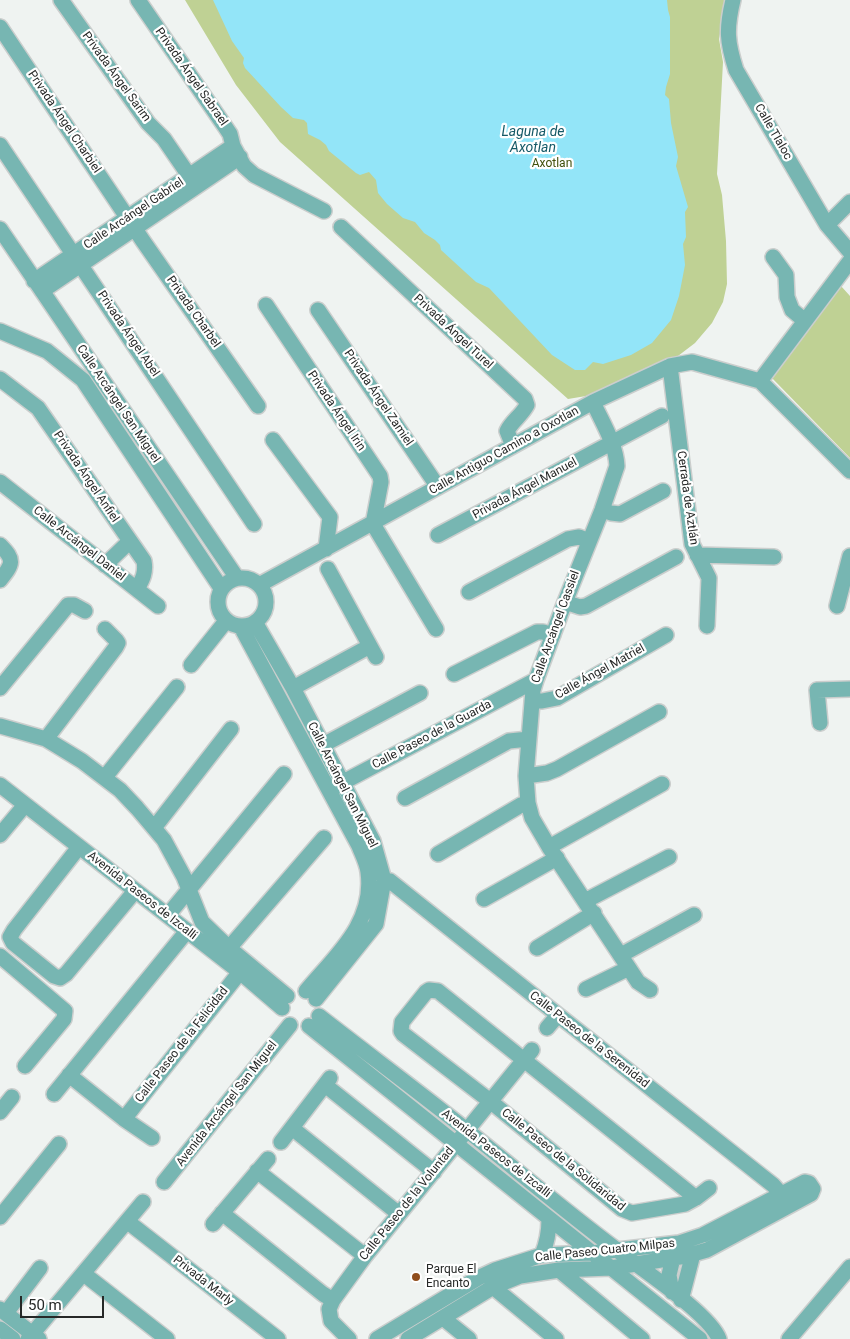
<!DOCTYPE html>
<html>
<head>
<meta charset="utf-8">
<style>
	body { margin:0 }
	#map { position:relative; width:850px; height:1339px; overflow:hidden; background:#eff3f1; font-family:Roboto,sans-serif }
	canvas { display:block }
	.scale { position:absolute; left:20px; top:1296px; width:84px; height:22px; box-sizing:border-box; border:2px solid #262827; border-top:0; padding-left:6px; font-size:15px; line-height:18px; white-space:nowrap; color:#262827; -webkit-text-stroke:4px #fff; paint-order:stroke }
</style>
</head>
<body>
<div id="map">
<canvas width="850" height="1339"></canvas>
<div class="scale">50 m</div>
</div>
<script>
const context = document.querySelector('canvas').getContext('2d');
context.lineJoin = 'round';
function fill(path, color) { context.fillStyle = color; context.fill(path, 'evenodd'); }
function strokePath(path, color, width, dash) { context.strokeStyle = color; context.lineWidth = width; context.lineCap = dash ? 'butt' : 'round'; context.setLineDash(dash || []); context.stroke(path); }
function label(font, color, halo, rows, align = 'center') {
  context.font = font + ' Roboto,sans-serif'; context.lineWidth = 4.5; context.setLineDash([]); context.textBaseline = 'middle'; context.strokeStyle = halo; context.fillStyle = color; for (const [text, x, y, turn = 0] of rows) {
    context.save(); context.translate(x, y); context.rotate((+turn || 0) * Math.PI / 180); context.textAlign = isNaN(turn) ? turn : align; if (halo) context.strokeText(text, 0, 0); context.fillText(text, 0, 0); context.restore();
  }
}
const green = new Path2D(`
	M185,0H726L719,39L723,62L717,174L722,195L726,241L727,284L723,302L712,323L695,343L657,372L586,396L568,399L280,142L236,85Z
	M841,286L850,296V458L772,378Z`);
const water = new Path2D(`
	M213,0H667L668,10L670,17V74L666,87L665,95L669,99L671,123L678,157L676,166L688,207L685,212L686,237L683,244L685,265L679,296L671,320L652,343L631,355L603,364L593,362L585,370H575L552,355L489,288L476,282L441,250L440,245L435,240L424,233L415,222L403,218L387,204L378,193L376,180L369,172L360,175L356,173L329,151L326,145L320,140L308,134L307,123L304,120L293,118L281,107L245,68L243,63L244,58L232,41Z`);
const minor = new Path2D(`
	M61,0L148,123L164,139L190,177
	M138,0L226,128L230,134L233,146L244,166L254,175L324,211
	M733,0C726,29 727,42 736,70L827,225L850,252
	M0,27L143,241L258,406
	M0,145L254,524
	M827,225L850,202
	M341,227L525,399L527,405C522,415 512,421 507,431L513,446
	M0,229L237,578
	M773,257L786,275L787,297L792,310L805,321
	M34,281L233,146
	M42,291L240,157
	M266,305L380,476L381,482L373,524L436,629
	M318,310L438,487
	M0,331L47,351L83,380L221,588
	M670,366L692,544L709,578L707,626
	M0,379L38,408L144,561C146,572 143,579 137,589
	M760,381L850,261
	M593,402C602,422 616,444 617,466L602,510L565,602L536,680L533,690L526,776L528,803L532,818L549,847L638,982L650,990
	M273,440L330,517L326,549
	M0,482L158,606
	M602,510L611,513L620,514L663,491
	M438,535L662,416
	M0,545C15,560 13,564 0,580
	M697,555L774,557
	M105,565L130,541
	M328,569L376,657
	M218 602a24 24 0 1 1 48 0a24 24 0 1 1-48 0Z
	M259,585L593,402L670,366L692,362L760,381L850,471
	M469,592L568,539L579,537L589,541
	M565,602L580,607L586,606L676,557
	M837,606L850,556
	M255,622L293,688L373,841L384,880L376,924L316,999
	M241,627L359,846C362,854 367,863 368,872C375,923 336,955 306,991
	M191,665L226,621
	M454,674L537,632H543L553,635
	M0,688L68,605H74L85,611
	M293,688L370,646
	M532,701H542L557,698L666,635
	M820,723L817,690L850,689
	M0,726L46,739L82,761L120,790L137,808L164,840L184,877L202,922L229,948L287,996
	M46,739L116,647L118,643L116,640L105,629
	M323,745L420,693
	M526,776L547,773L557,769L659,712
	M105,777L177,687
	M0,785L240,972L282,1008
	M334,787L536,680
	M405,798L509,741L529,739
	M154,828L231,729
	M0,835L25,805
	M79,847L14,930L10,937L13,943L54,976L60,978L66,974L135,891
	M549,847L662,784
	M438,854L521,805L528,803
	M384,880L390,881L558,1015L773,1185L788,1202
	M484,899L557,858
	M585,901L669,857
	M168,915L284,774
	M229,948L324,838
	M537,948L594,913
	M621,955L694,915
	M0,956L65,1011L64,1019L25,1066
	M586,989L629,968
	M319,1016C369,1055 419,1092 469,1132C518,1171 566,1212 617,1250C640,1268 710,1314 719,1339
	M309,1026L700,1339
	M547,1028L558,1015
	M69,1075L124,1119L152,1138
	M325,1085L434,1172
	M54,1094L187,931
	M0,1112L12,1097
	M124,1119L240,972
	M292,1128L399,1214
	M281,1142L330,1078
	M257,1171L365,1256
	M164,1182L290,1025
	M696,1198L438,991L429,990L426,992L402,1022L401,1031L403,1034L490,1101L622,1209L632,1213L685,1204L696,1198L709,1188
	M222,1213L323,1294L333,1300
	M0,1217L59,1144
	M128,1222L278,1339
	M213,1224L268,1159
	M542,1255C547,1243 549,1233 549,1219
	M559,1270L642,1339
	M84,1274L167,1339
	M493,1287L556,1339
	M672,1292L669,1275L673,1258
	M681,1300L693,1254
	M0,1309L39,1339
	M6,1313L40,1268
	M443,1318L469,1339
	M0,1329L13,1339
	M28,1339L143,1202
	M349,1339L331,1321L329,1309L333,1300L365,1256L532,1050
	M377,1339L478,1278L495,1270L542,1255L591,1253L679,1243L703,1235L805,1182L809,1183L813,1189L811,1194L707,1250L686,1256L611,1268L559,1270L520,1276L493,1287L408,1339
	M789,1339L850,1267`);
const markers = [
	[416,1277,5,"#904e1d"]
];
const streetNames = [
	["Privada Ángel Sarim",116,77,54],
	["Privada Ángel Sabrael",191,77,55],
	["Privada Ángel Charbiel",64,122,56],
	["Calle Tlaloc",773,132,60],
	["Calle Arcángel Gabriel",134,214,-34],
	["Privada Charbel",193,312,55],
	["Privada Ángel Turel",453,332,43],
	["Privada Ángel Abel",128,334,56],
	["Privada Ángel Zamiel",378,398,56],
	["Calle Arcángel San Miguel",118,404,56],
	["Privada Ángel Irin",336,411,56],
	["Calle Antiguo Camino a Oxotlan",504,451,-29],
	["Privada Ángel Anfiel",86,477,56],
	["Privada Ángel Manuel",525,489,-28],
	["Cerrada de Aztlán",687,498,82],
	["Calle Arcángel Daniel",79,544,38],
	["Calle Arcángel Cassiel",556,627,-70],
	["Calle Ángel Matriel",600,672,-29],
	["Calle Paseo de la Guarda",432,735,-28],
	["Calle Arcángel San Miguel",342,785,63],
	["Avenida Paseos de Izcalli",142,896,38],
	["Calle Paseo de la Serenidad",589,1040,38],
	["Calle Paseo de la Felicidad",182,1045,-52],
	["Avenida Arcángel San Miguel",227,1104,-52],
	["Avenida Paseos de Izcalli",496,1154,38],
	["Calle Paseo de la Solidaridad",563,1160,39],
	["Calle Paseo de la Voluntad",407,1204,-51],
	["Calle Paseo Cuatro Milpas",605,1251,-6],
	["Privada Marly",203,1281,38]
];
const parkNames = [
	["Axotlan",552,164]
];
const poiNames = [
	["Parque El",426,1270],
	["Encanto",426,1284]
];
const waterNames = [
	["Laguna de",533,132],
	["Axotlan",533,148]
];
fill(green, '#bfd194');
fill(water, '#93e5f8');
strokePath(minor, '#cbcecd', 18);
strokePath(minor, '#77b6b2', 15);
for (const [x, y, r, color] of markers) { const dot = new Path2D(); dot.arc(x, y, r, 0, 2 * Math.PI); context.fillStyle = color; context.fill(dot); strokePath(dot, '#fff', 2); }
label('12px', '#262827', '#fff', streetNames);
label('12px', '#41500b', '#fff', parkNames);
label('12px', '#262827', '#fff', poiNames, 'left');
label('italic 14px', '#155967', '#fff', waterNames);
</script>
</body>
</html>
